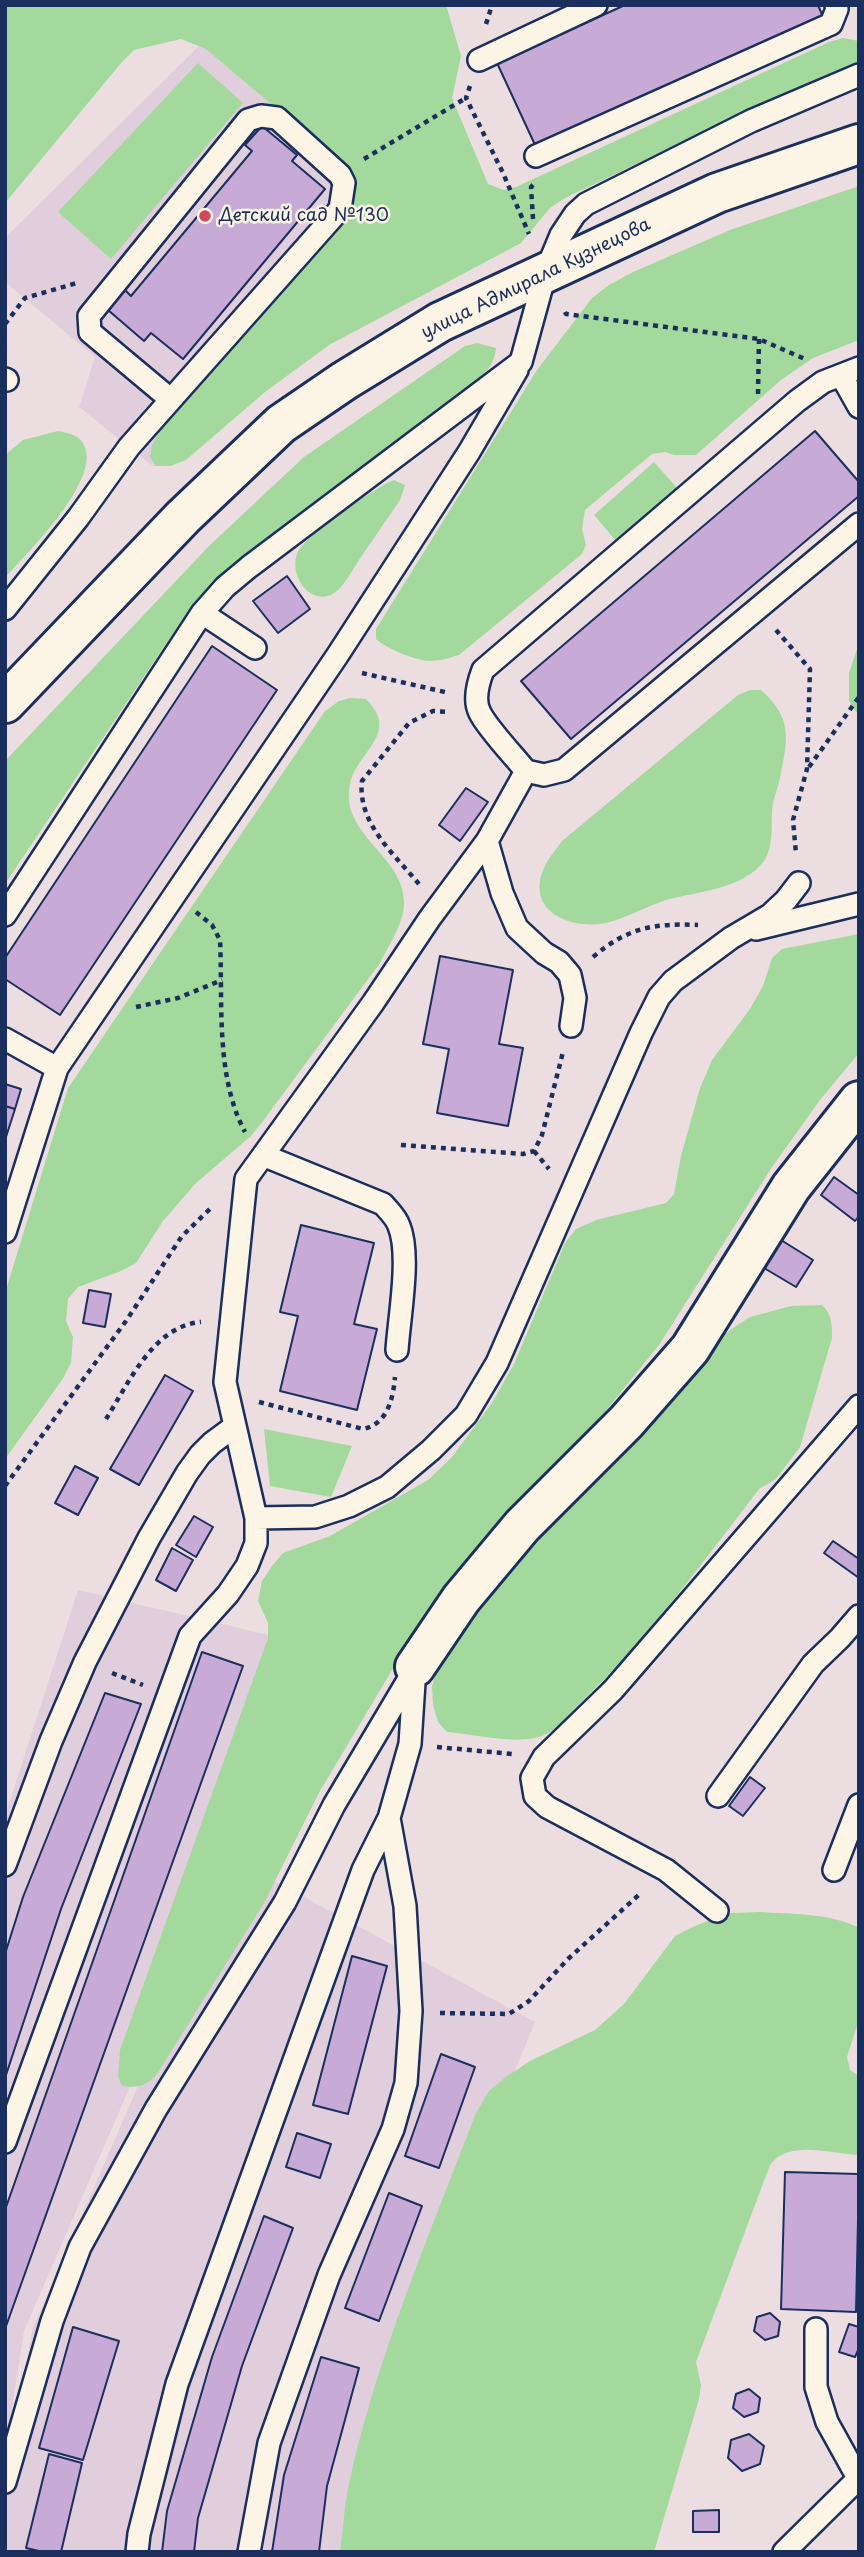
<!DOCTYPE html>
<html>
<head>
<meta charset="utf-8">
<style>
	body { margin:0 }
	#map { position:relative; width:864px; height:2557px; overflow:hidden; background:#ecdee0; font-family:"Playpen Sans",sans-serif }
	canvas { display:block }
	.frame { position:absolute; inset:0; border:7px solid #1b2f5e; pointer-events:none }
</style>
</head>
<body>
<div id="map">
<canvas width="864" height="2557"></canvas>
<div class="frame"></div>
</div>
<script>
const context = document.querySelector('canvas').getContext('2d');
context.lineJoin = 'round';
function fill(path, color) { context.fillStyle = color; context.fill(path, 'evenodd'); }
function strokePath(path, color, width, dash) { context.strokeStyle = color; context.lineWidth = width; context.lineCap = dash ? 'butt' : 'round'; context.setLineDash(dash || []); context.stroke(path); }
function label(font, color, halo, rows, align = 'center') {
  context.font = font + ' "Playpen Sans",sans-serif'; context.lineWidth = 5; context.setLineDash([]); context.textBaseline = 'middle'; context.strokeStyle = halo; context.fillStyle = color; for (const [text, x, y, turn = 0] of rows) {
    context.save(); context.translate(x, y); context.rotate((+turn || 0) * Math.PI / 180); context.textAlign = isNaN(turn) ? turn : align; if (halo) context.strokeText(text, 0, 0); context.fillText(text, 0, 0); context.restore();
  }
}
const built = new Path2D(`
	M229,16L402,193L154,467L79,407L95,357L5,282V238Z
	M78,1590L302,1643L195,1937L24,2331L5,2454V1816Z
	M236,1860L535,2022L418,2307L362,2552H5V2505L32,2330Z`);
const green = new Path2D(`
	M5,5H446L461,56L452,98L488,184L504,190L516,187L829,42L843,38L859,41V61L853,66L747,111L565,198L550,208L521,243L329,345L265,392L186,460L170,466H156L150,457L152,445L166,420L351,208C355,196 358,186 353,173L206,49L181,39L134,50L122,62L5,203Z
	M198,63L243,103L111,259L58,212Z
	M859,186V340L813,358L781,380L696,455H674L665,452L652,454L585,510L582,529L586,545L582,554L459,655C449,658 440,661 430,661C417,661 385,648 376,639V629L537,370L592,298L609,285L633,272L730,230Z
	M477,343L496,348C495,363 487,371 477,382L241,560L216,581L190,608L5,884V761L210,545L304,457L465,346Z
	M58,431C67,433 77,434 82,442C107,475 26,554 5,578V455L23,440Z
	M654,462L678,489L617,542L594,515Z
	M394,480L405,485L400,500C386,521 371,542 357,563C352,571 346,582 339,589C316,612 288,579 297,554C302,537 376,487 394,480Z
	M859,643V716L849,701V673Z
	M750,690H761C793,719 788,738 780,778C778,786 775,795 773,803C770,822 775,844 764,861C742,890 698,891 666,900C648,906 624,919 606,923C570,930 525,911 544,868C548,858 556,850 562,841L738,695Z
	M350,698L366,699C401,734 357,751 350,784C339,835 405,856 404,903C404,923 389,945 380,963L263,1121L251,1136L196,1183L163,1221L136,1263L121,1271L78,1287L68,1299L66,1321L73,1337L71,1363L62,1380L5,1459V1293L68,1088L325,711L339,701Z
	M859,934V1053L820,1100L770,1170L659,1345L604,1413L448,1590L404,1650L320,1791L264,1903L157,2074C146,2086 138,2088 122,2086L118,2077L120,2050L268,1638V1623L258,1601L262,1581L272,1566L283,1553L330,1536L428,1480L452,1457L492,1403L514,1364L565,1243L576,1229L596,1220L666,1203L674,1194L681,1156L700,1088L712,1060L750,1009L763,986L772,958L782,949Z
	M822,1305C832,1314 832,1324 832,1338L800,1447L776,1479L759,1489C702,1563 646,1641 578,1705C567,1716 556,1730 542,1736C519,1745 472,1734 447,1732L438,1722L433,1705L432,1686L436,1672L475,1613L537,1536L686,1368L730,1330L750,1317L791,1306Z
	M264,1429L352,1446L331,1497L270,1486Z
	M759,1912C792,1914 830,1913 859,1928V2020L847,2057L850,2070L859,2076V2155C831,2154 789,2139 770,2165L696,2362L701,2385L699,2399L654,2552H340C343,2531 344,2509 348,2488C376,2358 429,2236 476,2113L489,2091L506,2077L530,2061L595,2030L624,2004L675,1936L697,1925L730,1913Z`);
const building = new Path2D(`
	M625,5H818L823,17L536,147L497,63Z
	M262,126L297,155L292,161L325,189L183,359L151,333L144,341L108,310L125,290L131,296L252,151L245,145Z
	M815,431L859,482V496L571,739L521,681Z
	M287,576L310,609L278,633L253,601Z
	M212,646L277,690L60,1015L5,979V958Z
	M466,788L488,802L460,841L439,825Z
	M440,956L513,970L499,1044L523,1048L508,1126L437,1113L449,1049L423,1044Z
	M5,1084L21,1089L15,1109L5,1106Z
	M5,1106L15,1109L5,1140Z
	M834,1177L859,1195V1216L855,1221L821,1195Z
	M301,1225L374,1243L354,1324L377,1329L357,1410L280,1391L298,1316L280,1312Z
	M781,1240L813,1260L796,1287L764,1268Z
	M89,1290L111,1294L105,1327L83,1323Z
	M165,1375L193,1391L139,1485L110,1469Z
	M75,1466L98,1478L78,1515L55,1503Z
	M194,1516L213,1527L196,1557L176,1545Z
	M833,1541L859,1559V1578L824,1553Z
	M172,1548L193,1560L176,1591L156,1580Z
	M202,1652L243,1666L5,2329V2210Z
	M105,1693L141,1704L61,1909L5,2078V1954L23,1897Z
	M750,1777L765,1788L743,1816L729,1806Z
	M352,1956L387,1966L348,2114L313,2105Z
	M441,2054L475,2067L439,2168L405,2156Z
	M297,2133L331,2144L320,2178L286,2167Z
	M785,2172L859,2174L856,2312L781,2309Z
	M389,2193L422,2206L379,2321L345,2308Z
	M264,2216L293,2228L242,2366L198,2518L194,2552H162L167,2511L212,2357Z
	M770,2313L780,2322L778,2336L765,2340L754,2331L757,2317Z
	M849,2324L859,2327V2348L855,2357L839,2352Z
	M73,2327L119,2341L83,2460L39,2448Z
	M321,2357L359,2368L327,2486L319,2552H272L284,2475Z
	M749,2389L760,2398L758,2412L744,2417L733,2408L736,2394Z
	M749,2434L764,2446L760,2464L742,2471L728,2458L731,2440Z
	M49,2454L82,2463L61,2552H43L26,2548Z
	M719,2510V2532H693V2511Z`);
const path = new Path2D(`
	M486,24L492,5
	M470,86L466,98L503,173L529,234
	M364,159L466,98
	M533,219L531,187L534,184
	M565,312L566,314L759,339L805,359
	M5,324L25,298L77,283
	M758,394L759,339
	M776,630L810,669L807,769L793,820L796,854
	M362,673L449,693
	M809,767L859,697
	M419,884C395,855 357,823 362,781L409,723L433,711L450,712
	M196,912L212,925L220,940C223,1002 215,1076 245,1132
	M593,957C627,928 653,923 698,925
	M136,1007L178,998L222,980
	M401,1145L523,1154L534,1151L542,1135L563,1052
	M534,1151L549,1169
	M259,1402L363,1429C387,1424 393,1400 395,1377
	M106,1419C129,1383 153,1326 201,1322
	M5,1486L126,1321L182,1236L213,1206
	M112,1673L143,1685
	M437,1747L512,1754
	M440,2013L509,2014L529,2001L568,1959L642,1892`);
const lane = new Path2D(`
	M479,60L596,5
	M536,156L831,24L837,9L836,5
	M841,375L859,407
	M5,379L7,380
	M5,609L78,518L129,447L340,209L344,183L340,175L277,118L261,116L248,120L89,316L90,332L170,399
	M202,613L255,648
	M526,771L544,775L564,770L859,524
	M487,841L502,893L517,928L544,953L559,962L570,975L575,998L571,1026
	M5,915L202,613L225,587L249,567L521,362L546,271L561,235L575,214L586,204L751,121L859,75
	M756,929L859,904
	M5,1039L57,1068
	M265,1156L383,1204C389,1211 396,1217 399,1226C411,1255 399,1318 397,1350
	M5,1232L57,1068L337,656L469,452L517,370
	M256,1518L315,1517L349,1506L387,1487L431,1450L466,1415L497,1363L641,1033L659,997L673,981L731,938L770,915L786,900L799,883
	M718,1796L813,1664L840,1638L859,1616
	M5,1865L51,1741L85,1662L149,1538L187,1473L200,1455L212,1443L235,1426
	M834,1870L859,1805
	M717,1911L666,1870L547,1807L535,1796L532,1778L544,1757L613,1690L859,1406
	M5,2142L190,1636L228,1594L247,1566L256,1543V1518L225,1382L246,1179L373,1003L430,918L487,841L526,771C514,756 488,729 480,713C473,700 478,683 483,670L797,401L823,382L859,368
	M816,2329V2387L827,2422L858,2478
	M5,2482L52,2321L80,2247L156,2109L285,1902L334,1805L413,1672
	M137,2552L139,2534L177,2384L363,1870L389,1818L410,1744L415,1667
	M249,2552L269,2443L329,2275L393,2129L406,2083L411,2011L405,1906L389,1818
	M784,2552L859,2478`);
const street = new Path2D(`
	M415,1667L461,1599L522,1526L626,1422L690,1349L791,1187L859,1101`);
const secondary = new Path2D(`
	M5,703L183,517L281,424L344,381L440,322L717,193L859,144`);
const markers = [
	[205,216,7,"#d1495b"]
];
const poiNames = [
	["Детский сад №130",219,216]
];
const streetNames = [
	["улица Адмирала Кузнецова",536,279,-26]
];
fill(built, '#e1cedd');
fill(green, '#a3d99c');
fill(building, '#c8aad6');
strokePath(building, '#1b2f5e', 2);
strokePath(lane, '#1b2f5e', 26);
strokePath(street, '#1b2f5e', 44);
strokePath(secondary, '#1b2f5e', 44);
strokePath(path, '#1b2f5e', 4.5, [5, 5]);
strokePath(lane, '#fcf5e5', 21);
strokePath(street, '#fcf5e5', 38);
strokePath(secondary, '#fcf5e5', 38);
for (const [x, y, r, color] of markers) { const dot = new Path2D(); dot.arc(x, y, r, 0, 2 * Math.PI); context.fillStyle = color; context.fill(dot); strokePath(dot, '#fcf5e5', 2.5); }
label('18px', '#1b2f5e', '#fcf5e5', poiNames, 'left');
label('18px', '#1b2f5e', '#fcf5e5', streetNames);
</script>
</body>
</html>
